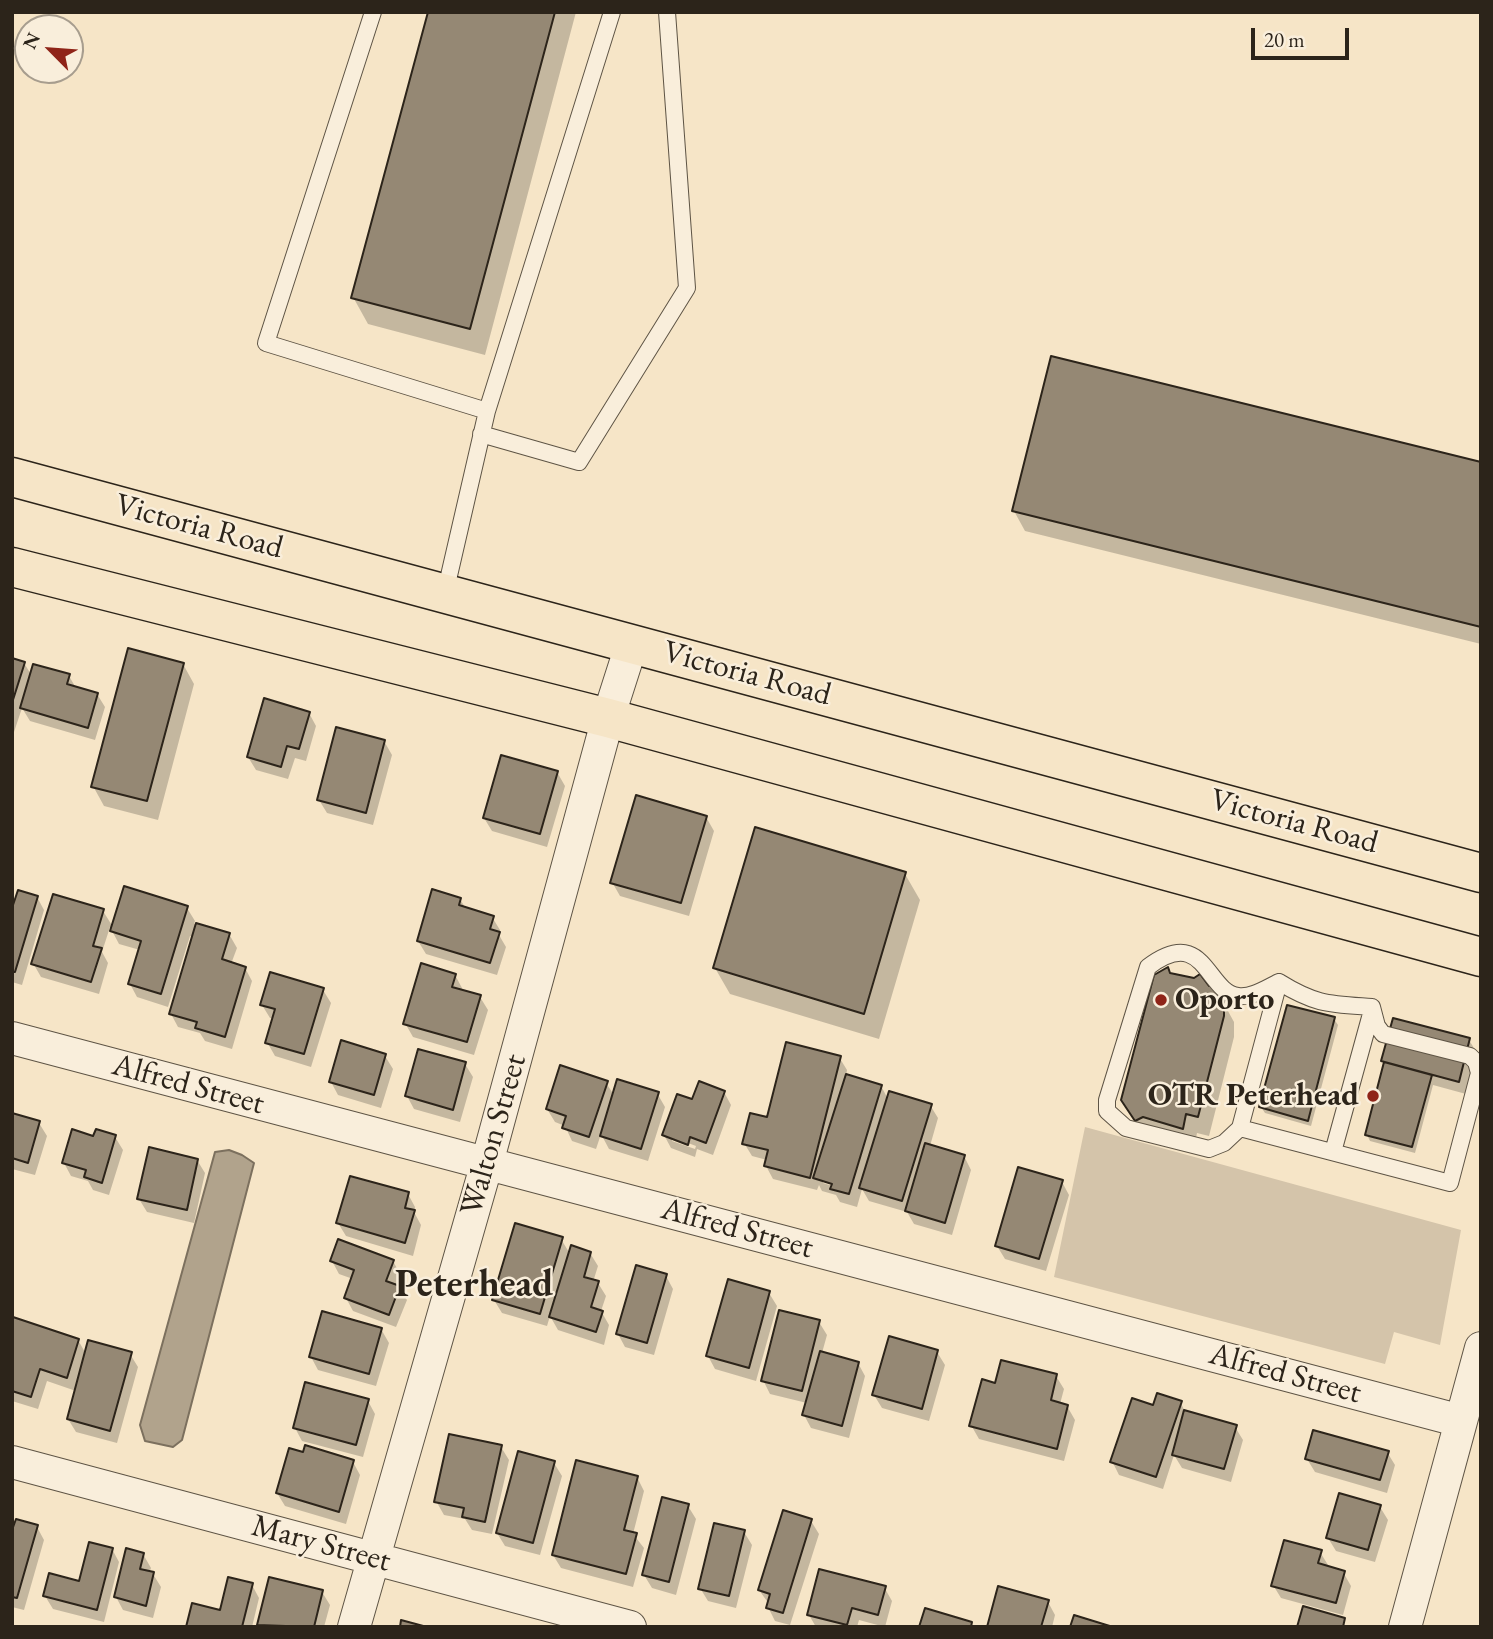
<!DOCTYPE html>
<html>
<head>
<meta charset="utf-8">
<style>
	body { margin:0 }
	#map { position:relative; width:1493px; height:1639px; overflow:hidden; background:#f6e5c7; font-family:"EB Garamond",serif }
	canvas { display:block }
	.frame { position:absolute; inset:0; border:14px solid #2c241a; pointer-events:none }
	.north { position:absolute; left:14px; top:14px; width:70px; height:70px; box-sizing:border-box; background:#f9eedb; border:2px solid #a79d8e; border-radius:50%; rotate:295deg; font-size:19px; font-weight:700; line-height:28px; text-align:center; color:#2c241a }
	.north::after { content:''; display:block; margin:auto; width:24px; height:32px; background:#8f2418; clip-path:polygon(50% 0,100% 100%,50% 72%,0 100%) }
	.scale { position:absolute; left:1251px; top:28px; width:98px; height:32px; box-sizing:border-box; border:4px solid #2c241a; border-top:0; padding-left:9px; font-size:21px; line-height:24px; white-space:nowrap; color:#2c241a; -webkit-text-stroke:5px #f9eedb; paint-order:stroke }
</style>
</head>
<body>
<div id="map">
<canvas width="1493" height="1639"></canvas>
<div class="frame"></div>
<div class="north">N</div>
<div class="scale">20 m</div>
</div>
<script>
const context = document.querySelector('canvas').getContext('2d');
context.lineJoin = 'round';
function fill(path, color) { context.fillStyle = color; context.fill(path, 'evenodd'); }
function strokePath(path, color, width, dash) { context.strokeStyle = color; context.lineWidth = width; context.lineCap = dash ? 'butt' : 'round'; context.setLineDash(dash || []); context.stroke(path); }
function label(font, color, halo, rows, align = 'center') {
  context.font = font + ' "EB Garamond",serif'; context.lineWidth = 5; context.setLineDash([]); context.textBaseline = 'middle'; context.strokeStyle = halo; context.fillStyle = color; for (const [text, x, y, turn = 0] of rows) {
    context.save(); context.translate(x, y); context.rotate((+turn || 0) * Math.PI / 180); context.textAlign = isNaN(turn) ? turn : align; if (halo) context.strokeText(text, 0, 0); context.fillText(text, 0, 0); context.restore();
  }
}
const green = new Path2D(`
	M1085,1127L1461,1230L1440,1345L1394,1332L1385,1364L1054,1277Z`);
const water = new Path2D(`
	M229,1150L242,1155L254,1163L182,1440L173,1447L145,1441L140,1425L215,1152Z`);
const shadow = new Path2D(`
	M429,12H576L485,355L368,324L353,297Z
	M1481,464V644L1025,531L1014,511Z
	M12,659L24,663L32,676H69L76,688L97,694L105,707L95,740L30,721L22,708L12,738Z
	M183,664L194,684L158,820L104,806L93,786Z
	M309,713L316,726L306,761L295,758L288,779L256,770L248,757Z
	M384,741L392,755L373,825L327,813L319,800Z
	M557,772L565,786L547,847L492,831L484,818Z
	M706,817L714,831L689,916L620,896L612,882Z
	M905,874L920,900L879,1039L730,994L715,968Z
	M37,897L44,910L22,985L12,982V914Z
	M460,899L466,909L492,917L500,930L499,935L506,947L497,975L426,954L418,941Z
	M187,908L195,921L194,924L229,934L237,948L231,964L245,968L252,981L232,1049L205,1041L200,1033L178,1027L171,1014L193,937L190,936L168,1007L137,997L130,984L140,950L119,944L110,927L102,952L108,963L99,994L41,977L33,963L103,911L113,927Z
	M455,975L462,988L461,991L480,997L488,1010L474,1055L413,1037L405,1023Z
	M1170,975L1209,989L1213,984L1234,1022V1037L1209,1136L1197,1133L1194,1148L1148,1140L1135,1120Z
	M323,990L331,1003L311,1067L275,1056L267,1042L274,1019L270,1018L262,1005Z
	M1334,1019L1338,1025L1311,1126L1265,1113L1261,1107Z
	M1469,1040L1477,1053L1466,1094L1433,1085L1415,1153L1370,1141L1367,1135L1385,1065L1383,1061Z
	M385,1056L393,1069L381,1108L338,1095L331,1082Z
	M839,1057L847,1070L846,1076L881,1086L888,1099L930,1105L938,1118L930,1146L964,1156L971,1170L952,1235L914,1224L907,1212L869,1201L862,1189L857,1207L840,1202L836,1195L822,1191L819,1185L817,1190L773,1179L766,1166L767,1160L752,1156L744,1143ZM823,1179L839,1188L823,1183Z
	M465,1064L473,1077L460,1122L414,1109L407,1096Z
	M606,1083L614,1095L657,1093L665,1107L648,1161L609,1149L601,1134L596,1149L572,1141L565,1126L555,1122L547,1109Z
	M724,1092L731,1105L713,1155L697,1149L695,1157L671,1148L664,1135L694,1102ZM672,1137L696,1146L695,1149L672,1141Z
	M12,1115L39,1123L47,1136L35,1175L12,1169Z
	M115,1137L123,1150L109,1195L93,1190L88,1181L71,1176L64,1163L94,1138Z
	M197,1160L205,1173L194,1223L147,1212L139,1199Z
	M1062,1182L1069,1195L1046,1271L1005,1259L997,1246Z
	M408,1194L415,1207L414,1212L421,1225L413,1256L346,1236L338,1223Z
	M561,1239L570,1254L590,1253L598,1266L593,1282L598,1283L606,1296L601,1311L609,1325L604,1345L558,1330L550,1316L547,1326L502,1313L494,1300Z
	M332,1261H393L400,1274L396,1286L407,1300L396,1327L353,1311L346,1298L353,1279L339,1274Z
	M666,1276L673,1289L654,1355L625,1347L618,1334Z
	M769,1293L777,1306L756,1381L715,1369L708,1356Z
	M14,1319L78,1340L86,1354H130L138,1367L117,1443L76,1432L68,1419L76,1391L47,1381L38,1409L12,1401V1325Z
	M819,1322L827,1335L822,1353L858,1363L865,1376L849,1438L811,1428L804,1415L807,1403L770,1394L763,1380Z
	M381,1329L389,1343L376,1386L318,1370L311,1357Z
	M937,1352L945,1365L929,1421L882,1408L874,1395Z
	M1056,1376L1064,1389L1060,1404L1067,1406L1075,1420L1064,1461L979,1439L971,1425L997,1385Z
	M368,1401L375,1414L363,1457L302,1441L295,1428Z
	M1180,1402L1186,1413L1235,1427L1243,1440L1231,1482L1182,1468L1174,1455L1163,1489L1119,1475L1112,1461L1154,1407Z
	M501,1447L509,1460L492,1534L472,1530L465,1519L444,1515L436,1501Z
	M1387,1452L1395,1465L1387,1493L1315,1472L1307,1459Z
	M353,1462L360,1475L346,1524L285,1506L277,1493Z
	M554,1463L562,1476L540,1555L505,1546L497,1533Z
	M637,1477L644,1491L633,1534L644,1548L633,1587L561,1568L553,1555Z
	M688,1506L696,1519L676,1595L652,1588L644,1575Z
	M1380,1507L1388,1520L1375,1562L1336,1551L1328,1538Z
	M811,1521L819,1534L790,1625L775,1621L768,1607L769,1604L759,1590Z
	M37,1527L44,1540L24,1610L12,1607V1532Z
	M744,1532L752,1545L736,1608L708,1601L700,1588Z
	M112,1549L119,1562L104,1622L53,1609L45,1596L80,1583Z
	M1320,1552L1328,1565L1327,1568L1343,1572L1351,1586L1343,1615L1281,1598L1273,1585Z
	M143,1554L151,1568L149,1573L153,1574L161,1587L153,1618L123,1610L116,1597Z
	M271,1580L322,1592L330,1605L324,1627H260Z
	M252,1585L259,1598L252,1627H188L221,1612Z
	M884,1587L892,1601L885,1627L859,1620L857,1627H816L809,1615Z
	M1048,1602L1055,1615L1052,1627H989Z`);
const building = new Path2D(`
	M428,12H555L470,329L351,298Z
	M1051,356L1481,462V627L1012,511Z
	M128,648L184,663L147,801L91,787Z
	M12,658L25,662L12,703Z
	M33,664L70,674L67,684L98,693L88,728L20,708Z
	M264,698L310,712L299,749L287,746L281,767L247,757Z
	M336,727L385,740L366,813L317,800Z
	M501,755L558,771L540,834L483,818Z
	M636,795L707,816L681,903L610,883Z
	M755,827L906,872L864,1014L713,968Z
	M124,886L188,906L161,994L128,984L141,941L110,931Z
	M432,889L461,898L459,905L494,916L490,929L500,932L490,963L417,941Z
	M18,890L38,896L15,972H12V908Z
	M53,894L104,909L93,946L102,948L91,982L31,964Z
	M196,923L230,933L222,959L246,967L225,1037L195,1028L197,1022L169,1014Z
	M421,963L456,974L452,987L481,995L467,1042L403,1024Z
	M1168,967L1170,973L1194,978L1200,974L1209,986L1213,981L1224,1000V1016L1198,1117L1186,1114L1183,1129L1143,1117L1135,1121L1121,1100L1154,975Z
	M270,972L324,988L304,1054L265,1043L275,1009L260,1005Z
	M1287,1005L1335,1017L1308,1121L1259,1107Z
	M1393,1018L1470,1038L1459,1082L1381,1061Z
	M341,1040L386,1054L374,1095L329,1082Z
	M786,1042L841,1056L810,1178L764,1166L768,1150L742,1144L750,1113L767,1117Z
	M418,1049L466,1062L453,1110L405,1096Z
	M1384,1062L1432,1075L1412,1147L1365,1135Z
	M560,1065L608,1081L589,1137L562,1128L566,1116L546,1109Z
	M846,1074L882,1085L849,1194L830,1189L832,1184L813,1178Z
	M617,1079L659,1092L641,1149L600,1136Z
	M699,1081L725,1091L706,1143L690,1137L688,1145L662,1135L677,1094L692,1099Z
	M889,1091L932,1104L902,1201L859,1188Z
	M12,1113L40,1121L28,1163L12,1158Z
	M72,1129L93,1136L96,1129L116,1135L102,1183L84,1177L86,1170L62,1163Z
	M925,1143L965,1155L945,1223L905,1211Z
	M149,1147L198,1159L187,1210L137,1199Z
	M1018,1167L1063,1180L1039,1259L995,1246Z
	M350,1176L409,1192L405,1208L415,1210L405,1243L336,1223Z
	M515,1223L563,1237L540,1314L492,1300Z
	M338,1239L394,1260L386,1281L400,1286L389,1315L344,1298L354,1270L330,1261Z
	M571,1245L591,1252L584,1277L599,1281L591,1307L603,1311L596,1332L549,1317Z
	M636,1265L667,1274L647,1343L616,1334Z
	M728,1279L770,1291L749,1368L706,1356Z
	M779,1310L820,1320L802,1391L761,1381Z
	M322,1311L382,1328L369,1374L309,1357Z
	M13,1317L79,1339L67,1378L40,1369L31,1397L12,1391Z
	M889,1336L938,1350L922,1409L872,1395Z
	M88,1340L132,1352L110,1431L67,1419Z
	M820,1351L859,1362L842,1426L802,1415Z
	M1001,1360L1057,1374L1051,1400L1068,1405L1057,1449L969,1426L982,1379L995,1383Z
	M305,1382L369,1399L356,1445L293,1428Z
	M1157,1393L1182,1401L1156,1477L1110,1462L1132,1398L1153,1405Z
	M1184,1410L1237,1425L1224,1469L1172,1455Z
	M1313,1430L1389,1451L1380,1480L1305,1459Z
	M449,1434L502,1445L485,1522L462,1517L464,1508L434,1502Z
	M305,1445L354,1460L339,1512L276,1493L289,1448L303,1452Z
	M518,1451L555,1461L533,1543L496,1533Z
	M576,1460L638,1476L624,1530L637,1533L626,1574L552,1555Z
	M1339,1493L1381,1505L1368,1550L1326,1538Z
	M662,1497L689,1504L669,1582L642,1575Z
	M783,1510L812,1519L783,1613L766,1608L770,1594L758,1590Z
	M16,1519L38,1525L17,1598L12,1597V1530Z
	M714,1523L745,1530L729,1596L698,1589Z
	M1284,1540L1322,1550L1318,1563L1345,1571L1336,1603L1271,1586Z
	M89,1542L113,1548L97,1610L43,1596L49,1573L79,1581Z
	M126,1548L144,1553L140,1569L154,1572L146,1606L114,1597Z
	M819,1569L886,1586L878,1615L852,1608L847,1625L807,1615Z
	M228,1577L253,1583L242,1627H186L192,1603L220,1610Z
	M269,1577L323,1590L314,1627L257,1625Z
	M998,1586L1049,1600L1041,1627H987Z
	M1303,1606L1345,1618L1343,1627H1297Z
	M925,1608L972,1622L971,1627H919Z
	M1074,1615L1113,1627H1070Z
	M401,1620L427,1627H400Z`);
const lane = new Path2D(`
	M373,12L266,343L487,411L445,593
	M487,411L612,12
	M481,434L579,462L687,288L667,12
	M1279,982L1240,1128L1450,1183L1479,1073L1476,1062L1470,1056L1383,1034L1377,1026L1372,1007
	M1279,982C1316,1005 1330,1004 1372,1007
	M1240,1128L1224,1143L1209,1149L1126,1128L1107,1111V1100L1148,967C1205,924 1206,992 1238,996C1252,998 1266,988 1279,982
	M1333,1152L1372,1010`);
const street = new Path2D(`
	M12,1038L1461,1421
	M12,1462L630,1627
	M354,1627L487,1163L608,718L632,643
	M1405,1627L1481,1348`);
const highway = new Path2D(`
	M12,477L1481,873
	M12,567L608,718L1481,957`);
const markers = [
	[1161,1000,7,"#8f2418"],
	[1373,1096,7,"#8f2418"]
];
const streetNames = [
	["Victoria Road",199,527,15],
	["Victoria Road",747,674,15],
	["Victoria Road",1294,822,15],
	["Alfred Street",188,1085,15],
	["Walton Street",494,1135,-74],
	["Alfred Street",737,1229,15],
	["Alfred Street",1285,1374,15],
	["Mary Street",321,1544,15]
];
const poiNames = [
	["Oporto",1175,1000],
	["OTR Peterhead",1359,1096,"right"]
];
const districtNames = [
	["Peterhead",474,1286]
];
fill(green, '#d4c4aa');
fill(water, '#b1a38c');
strokePath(water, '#7c705e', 2);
fill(shadow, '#0003');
fill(building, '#958874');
strokePath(building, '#2c241a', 2);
strokePath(lane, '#5e5445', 18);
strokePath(street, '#5e5445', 34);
strokePath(highway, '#2c241a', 41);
strokePath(lane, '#f9eedb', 16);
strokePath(street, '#f9eedb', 32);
strokePath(highway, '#f6e5c7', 38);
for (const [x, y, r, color] of markers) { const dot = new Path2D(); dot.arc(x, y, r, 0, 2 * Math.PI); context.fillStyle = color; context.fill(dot); strokePath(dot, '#f9eedb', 2.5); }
label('32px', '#2c241a', '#f9eedb', streetNames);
label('bold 32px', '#2c241a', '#f9eedb', poiNames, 'left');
label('bold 38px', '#2c241a', '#f9eedb', districtNames);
</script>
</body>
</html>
